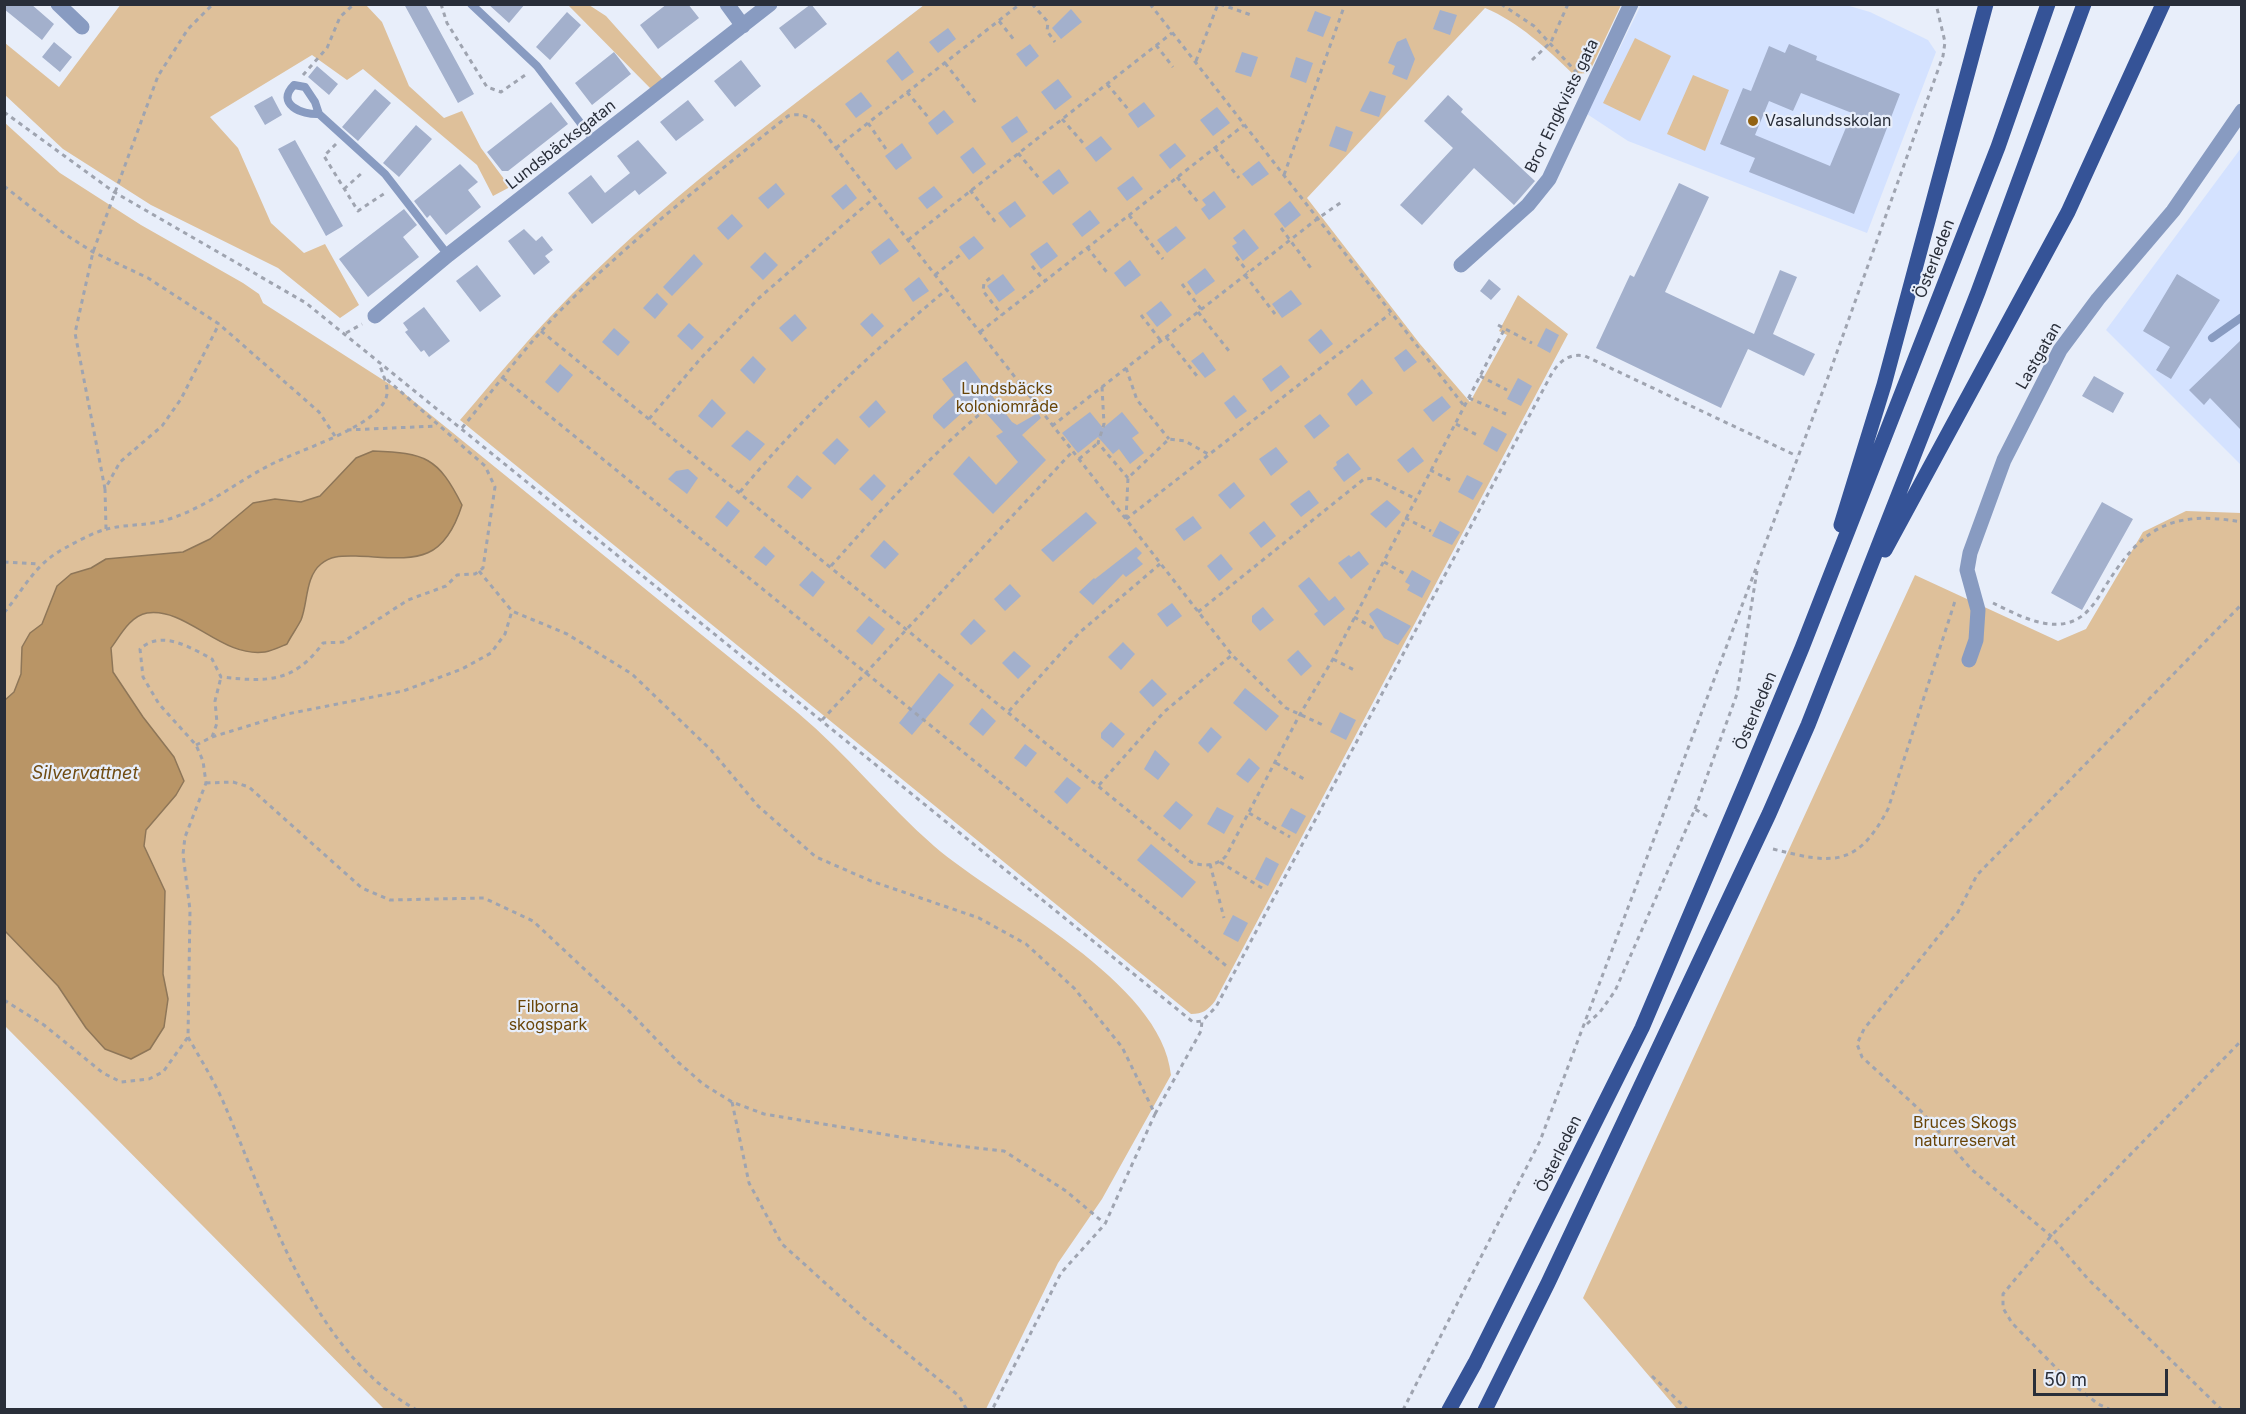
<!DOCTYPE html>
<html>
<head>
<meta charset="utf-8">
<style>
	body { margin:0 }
	#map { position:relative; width:2246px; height:1414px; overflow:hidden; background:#e8eefa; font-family:Inter,sans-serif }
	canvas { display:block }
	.frame { position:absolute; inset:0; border:6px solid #292e39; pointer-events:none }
	.scale { position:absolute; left:2033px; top:1369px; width:135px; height:27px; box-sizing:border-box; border:3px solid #292e39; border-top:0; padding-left:8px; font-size:18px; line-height:21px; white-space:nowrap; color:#292e39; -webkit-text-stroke:4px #e8eefa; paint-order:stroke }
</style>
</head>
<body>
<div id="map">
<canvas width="2246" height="1414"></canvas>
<div class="frame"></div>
<div class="scale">50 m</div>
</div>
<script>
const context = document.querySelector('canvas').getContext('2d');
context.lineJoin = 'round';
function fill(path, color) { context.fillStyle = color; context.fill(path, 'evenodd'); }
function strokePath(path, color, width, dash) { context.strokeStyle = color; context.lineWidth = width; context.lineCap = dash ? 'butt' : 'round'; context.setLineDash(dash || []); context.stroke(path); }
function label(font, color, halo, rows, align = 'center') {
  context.font = font + ' Inter,sans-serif'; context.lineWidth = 4.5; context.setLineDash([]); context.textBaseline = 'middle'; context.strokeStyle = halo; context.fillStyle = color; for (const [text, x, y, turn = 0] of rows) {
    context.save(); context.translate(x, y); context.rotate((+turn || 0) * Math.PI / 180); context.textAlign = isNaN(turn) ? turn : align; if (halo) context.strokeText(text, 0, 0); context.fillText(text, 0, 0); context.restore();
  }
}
const built = new Path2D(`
	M1641,5H1846L1870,12L1928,40L1936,52L1867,233L1628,141L1587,114Z
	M2241,148V465L2106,330Z`);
const green = new Path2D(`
	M121,4L366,5L382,22L409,86L444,118L462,111L481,148L510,187L493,196L477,165L363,69L347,80L312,55L210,117L238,148L271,223L304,253L325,244L359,305L340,318L278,268L151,205L63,149L5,95V43L59,87Z
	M568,5H589L606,16L664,81L653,91Z
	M924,5H1621L1589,73L1573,74C1547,49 1519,22 1485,8L1307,198L1420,344L1470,402L1507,335L1499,331L1518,295L1568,334L1215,1001C1208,1010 1203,1014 1191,1014L460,420C497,377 532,334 572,294C678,187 805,97 924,5Z
	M1635,38L1671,56L1640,121L1603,103Z
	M1693,75L1729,90L1705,151L1667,134Z
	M4,122L60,173L141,225L243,283L259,294L263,303L405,394L798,713C847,754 886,804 934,846C1000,903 1162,981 1171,1075L1102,1199L1058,1263L986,1409H384L5,1026Z
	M2186,511L2241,513V1409H1677L1583,1298L1915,575L2058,641L2086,629L2143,532Z`);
const water = new Path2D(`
	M373,451C425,453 438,457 462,505C442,568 411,558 356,556C343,556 331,555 321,564C305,577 308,603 301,620C297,628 291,636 287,644C280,647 272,651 265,652C221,658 187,607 147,613C130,616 120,636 111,648L113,672L143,717L174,757L184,781L176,795L146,830L144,846L165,891L163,974L168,999L164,1027L150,1049L131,1059L105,1049L86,1028L58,986L5,931V700L14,692L21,674L22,647L30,633L42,624L57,586L71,574L91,568L106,559L183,552L210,539L253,503L275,499L301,502L320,496L356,458Z`);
const building = new Path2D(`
	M4,4H31L54,24L42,40L4,9Z
	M404,4H425L474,94L458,103Z
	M488,4H525L509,23Z
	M667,4H688L699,18L658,49L640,25Z
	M811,4L827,24L795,49L779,28Z
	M1071,9L1082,22L1061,39L1052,28Z
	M1440,10L1457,15L1450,35L1433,29Z
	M1315,11L1331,17L1323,37L1307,31Z
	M567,12L581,25L550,60L536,47Z
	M948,28L956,39L938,53L929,42Z
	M1406,38L1415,59L1407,80L1392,74L1395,66L1388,63L1397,42Z
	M54,42L72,57L60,72L42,57Z
	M1030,44L1039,56L1026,67L1016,54Z
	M1789,44L1817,56L1816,60L1900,94L1854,214L1749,172L1755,158L1720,144L1743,88L1751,91L1769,46L1785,53ZM1801,93L1852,113L1830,166L1755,135L1769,101L1793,111Z
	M898,51L914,72L902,81L886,61Z
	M614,52L631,74L592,105L575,83Z
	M1242,52L1258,57L1251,77L1235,72Z
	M1296,57L1313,63L1306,83L1290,77Z
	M741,60L761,86L735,107L714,81Z
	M317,66L338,84L329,95L308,77Z
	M1058,79L1072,97L1055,110L1041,92Z
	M375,89L391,103L358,141L342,127Z
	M1370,91L1386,96L1379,117L1360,111Z
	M861,92L872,106L856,118L845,104Z
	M1448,95L1463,109L1461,112L1535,181L1514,205L1474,168L1422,225L1400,205L1453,148L1424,121Z
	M272,96L282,115L265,125L254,106Z
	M688,100L704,120L676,141L660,122Z
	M551,102L568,124L508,171H502L487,152Z
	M1144,102L1155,116L1138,128L1128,114Z
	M1217,107L1230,123L1213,136L1200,120Z
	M944,110L954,122L937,135L928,123Z
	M1017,116L1028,132L1012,143L1001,127Z
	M416,125L432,139L399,177L383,163Z
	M1336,126L1353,132L1346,152L1329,146Z
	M1101,136L1112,149L1096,162L1085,148Z
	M295,140L343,226L326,236L278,149Z
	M638,140L667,173L639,195L635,190L592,224L568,193L591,175L605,193L630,173L617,156Z
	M902,143L912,158L896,170L885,156Z
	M1175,143L1186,156L1170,169L1159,155Z
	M973,147L986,164L973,174L960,157Z
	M1259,161L1269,174L1252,186L1242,174Z
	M460,164L478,182L468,190L481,207L446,235L430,215L427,218L414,201Z
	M1059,169L1069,183L1053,195L1042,182Z
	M1133,176L1143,189L1127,201L1117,188Z
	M776,183L785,194L768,209L758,198Z
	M1679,183L1709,197L1665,292L1754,334L1780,270L1797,277L1773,334L1815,354L1804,376L1748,349L1721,408L1596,348L1630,275L1634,277Z
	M846,184L857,198L843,210L831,196Z
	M934,186L943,197L927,209L918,198Z
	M1214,191L1226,207L1209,220L1201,209L1206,205L1202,200Z
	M1015,201L1026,216L1010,228L998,213Z
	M1290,201L1301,215L1285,228L1274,214Z
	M404,209L417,225L403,237L419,257L368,297L339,259Z
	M1090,210L1100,223L1082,237L1072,224Z
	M732,214L743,226L728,240L717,228Z
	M1176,226L1186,238L1167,253L1157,240Z
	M524,229L536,241L542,236L553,250L545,256L550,262L534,275L508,241Z
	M1244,229L1259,248L1243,261L1232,246L1237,243L1233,238Z
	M974,236L984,248L969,260L959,247Z
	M889,238L899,251L880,265L871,252Z
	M1047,242L1058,256L1041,269L1030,254Z
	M765,252L778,265L763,280L750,267Z
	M694,254L703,264L672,296L663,287Z
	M1130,260L1141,275L1125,287L1114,273Z
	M477,265L501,296L480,312L456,281Z
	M1205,268L1215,281L1196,295L1187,282Z
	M1003,274L1015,290L999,302L987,286Z
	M2177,274L2220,300L2171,379L2156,370L2170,347L2143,331Z
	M919,277L929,291L913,302L904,289Z
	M1489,279L1501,289L1491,300L1480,291Z
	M1291,290L1302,304L1282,318L1272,304Z
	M657,293L668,304L655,319L643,308Z
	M1161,301L1172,315L1157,327L1146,313Z
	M424,307L450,341L429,357L424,350L421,352L405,332L408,330L403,323Z
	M872,313L884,326L872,337L860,324Z
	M795,314L807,328L792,342L779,328Z
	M689,323L704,337L692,350L677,336Z
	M614,328L630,342L618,356L602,342Z
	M1546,328L1559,335L1550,353L1537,346Z
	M1321,329L1333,344L1320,354L1308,340Z
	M2241,340V430L2210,398L2204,405L2189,390Z
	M1406,349L1417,362L1404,372L1394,358Z
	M1203,352L1216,370L1205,378L1191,361Z
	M753,356L766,369L754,384L740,370Z
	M966,361L1012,422L1017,425L1038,413L1041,418L1022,435L1046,460L993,514L953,474L969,456L996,485L1018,462L996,436L1003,432L975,401L944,429L933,418V415L954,395L942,379Z
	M560,364L573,375L558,393L545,382Z
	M1281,365L1290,377L1271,392L1262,379Z
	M2094,376L2124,393L2113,413L2082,396Z
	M1518,378L1532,386L1521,406L1507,399Z
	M1362,379L1373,393L1356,406L1347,394Z
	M1234,395L1247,411L1236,419L1224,403Z
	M1442,396L1451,407L1433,422L1423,410Z
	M712,399L726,413L712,428L698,416Z
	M876,400L886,412L869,428L859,417Z
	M1090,412L1103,428L1122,412L1139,433L1132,438L1144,453L1130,464L1119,449L1113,454L1098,437L1078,453L1062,433Z
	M1320,414L1330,426L1314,439L1304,426Z
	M1492,426L1507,434L1497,452L1483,444Z
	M747,430L765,444L750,461L731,446Z
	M837,438L849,450L835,465L822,453Z
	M1276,447L1288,462L1271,476L1259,459Z
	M1413,447L1424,461L1408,473L1397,460Z
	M1348,453L1361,469L1344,482L1333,468L1337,465L1336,462Z
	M688,469L698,478L687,494L668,479L676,471Z
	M874,474L886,486L872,501L859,489Z
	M797,475L812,488L802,499L787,487Z
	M1467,475L1483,483L1473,500L1458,492Z
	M1234,482L1245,496L1230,509L1218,495Z
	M1309,490L1319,503L1301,517L1290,504Z
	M1387,500L1401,512L1386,528L1370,514Z
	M728,501L740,511L727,527L715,517Z
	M2102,502L2133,519L2082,610L2051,593Z
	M1086,512L1097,523L1053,562L1041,550Z
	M1193,516L1202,528L1184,541L1175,529Z
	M1264,521L1276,536L1261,548L1249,533Z
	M1440,521L1460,532L1452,545L1432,536Z
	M884,540L899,554L885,569L870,556Z
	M764,546L775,556L766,566L754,557Z
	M1136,547L1142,553L1137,558L1143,564L1126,577L1123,574L1093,605L1079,592L1094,578L1095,579Z
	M1359,551L1369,564L1351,579L1338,563L1349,555L1351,557Z
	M1221,554L1233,569L1219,581L1207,566Z
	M1412,570L1431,581L1422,598L1407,590L1410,585L1405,582Z
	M812,571L825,582L813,597L799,585Z
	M1309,577L1329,601L1335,596L1345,609L1324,626L1314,614L1318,611L1298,586Z
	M1010,584L1021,596L1005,611L994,599Z
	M1172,603L1182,616L1167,627L1157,614Z
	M1263,607L1274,620L1260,631L1252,622V616Z
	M1377,608L1411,626L1398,645L1384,638L1369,614Z
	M869,616L885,629L872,645L856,631Z
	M974,619L986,631L971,645L960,634Z
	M1123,642L1135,654L1121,670L1108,657Z
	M1298,650L1312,666L1301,676L1287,660Z
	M1014,651L1031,666L1018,679L1002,663Z
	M939,673L954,685L912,735L899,723Z
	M1152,679L1167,694L1153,707L1139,692Z
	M1245,688L1279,716L1266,731L1233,703Z
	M982,708L996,721L983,736L969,724Z
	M1340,712L1356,720L1346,740L1330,732Z
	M1111,722L1125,734L1113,748L1101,738V733Z
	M1211,727L1222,737L1208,753L1198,743Z
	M1025,744L1037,753L1026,767L1014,758Z
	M1155,750L1170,764L1158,780L1144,769Z
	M1249,758L1260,768L1248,783L1236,774Z
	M1067,777L1081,788L1067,804L1054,792Z
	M1176,801L1193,815L1180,830L1163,816Z
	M1217,807L1234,816L1224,834L1207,824Z
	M1291,808L1306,816L1296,834L1281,826Z
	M1151,844L1196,882L1182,898L1137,860Z
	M1266,857L1279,864L1268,886L1255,879Z
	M1233,915L1248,923L1238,942L1223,934Z`);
const path = new Path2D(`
	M441,4L447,23L487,87L501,92L528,73
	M1032,4L1048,22L1047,31L1055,42
	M1150,4L1465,407
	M1220,4L1251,15
	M1501,4L1534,26L1579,75
	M999,21L1015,41
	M1156,45L1173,67
	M1532,60L1551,42L1568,4
	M1196,61L1218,4
	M945,63L976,103
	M303,75L327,48L340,17L354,4
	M1107,84L1128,109
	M907,92L928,117
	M4,112L114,192L306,303L1193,1022L1202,1021L1216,1007L1552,373C1560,361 1569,353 1585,356L1797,456
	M1062,119L1084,144
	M868,123L886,149
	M336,144L324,156L358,211L385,193
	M836,148L1020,4
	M1215,148L1239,178
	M1018,153L1039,178
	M1284,175L1345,4
	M1177,177L1198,202
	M4,186L66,235L93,252L148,278L219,324L319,412L335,436
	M344,189L363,172
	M970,190L997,224
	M1129,215L1163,259
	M1281,228L1313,271
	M908,240L1172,33
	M1087,247L1109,275
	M1236,257L1248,272
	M1032,266L1045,281
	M935,275L960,255
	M1245,275L1275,314
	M990,278L984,283L983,291L1002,315
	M1182,284L1201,309
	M1198,312L1229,351
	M1141,315L1161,341
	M1498,325L1532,343
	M541,331L1191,862C1203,867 1217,866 1226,856L1299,716L1333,659L1505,328
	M980,332L1244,125
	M346,333L362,324
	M1166,337L1197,376
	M1126,368L1137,400L1169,439
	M1480,376L1507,390
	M503,378L1229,968
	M1102,387L1104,424L1098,443L1128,478
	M1469,398L1506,414
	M649,419L701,358L759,298L874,198
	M1456,424L1477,435
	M1052,426L1317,219L1343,201
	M462,428C499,383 533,336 575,296C642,231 716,174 788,116C812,109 822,131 836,148L1232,655L1286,708L1325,726
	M347,430L437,426
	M1079,459L1098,443
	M1430,470L1454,482
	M105,489L75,333L93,252L158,76L188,29L213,4
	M740,492C802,417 872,352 946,290
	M1405,518L1431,531
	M1126,519L1390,314
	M1126,519L1128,478L1169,439L1185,441L1208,454
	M106,529L105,489L120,462L162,426L181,399L219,324
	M4,562L38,564
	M1384,562L1405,574
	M831,566C890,500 947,436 1019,383
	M479,571L512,611L567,634L632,674L711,750L758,806L816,857L871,881L979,918L1026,944L1074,988L1122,1047L1155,1114L1105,1224L1061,1273L992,1410
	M1993,603C2014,613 2042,629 2067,623C2084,619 2094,605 2103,590C2140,530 2168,509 2242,522
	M1198,612L1364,479L1374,478L1414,498
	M4,613C25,587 35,564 65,548C78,541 94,532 107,529C126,524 147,526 166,520C206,508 233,484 270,465C298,450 375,428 386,398C390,387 382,373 379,363
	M1354,617L1377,630
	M1333,659L1356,671
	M1009,711L1079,633L1160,564
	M822,720L1072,452
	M212,737L287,714L403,691L462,669L491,653L505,634L512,611
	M196,745L212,737L217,723L215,701L221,677
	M1276,763L1304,779
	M206,783L233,782L249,787L362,888L390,900L484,898L533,921L629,1011L678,1062L703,1084L732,1102L764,1114L942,1144L1004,1151L1066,1191L1104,1223
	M1099,785L1164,712L1232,655
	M1695,809L1737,694L1757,571
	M1249,813L1290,837
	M1773,849C1832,864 1857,868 1888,809L1956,598
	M1220,862L1262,888
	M1210,864L1224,918
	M4,1000L44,1025L103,1073L121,1082L149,1079L163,1072L188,1037L190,910L183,854L185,837L206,783L203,761L196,745L159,704L143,677L140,649C162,629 191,648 212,659L221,677C267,682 294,683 323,643L343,642L408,600L446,586L457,575L475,574L483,568L495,487L485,466L383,376
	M1587,1024L1600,1012L1615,991L1695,809L1708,817
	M188,1037C201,1060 215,1082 225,1106C270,1209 311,1352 417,1410
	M732,1102L749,1183L782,1244L865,1319L959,1396L967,1410
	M1155,1114L1201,1031L1202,1021
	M1652,1376L1688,1410
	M1403,1410L1540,1141L1827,380L1943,56L1945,42L1936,4
	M2111,1410L2098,1404L2069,1381L2012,1323L2003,1308V1294L2051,1236L2242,1040
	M2222,1410L2088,1279L2051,1236L1971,1169L1921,1111L1862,1057L1857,1044L1864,1029L1958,912L1977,875L2242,604`);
const service = new Path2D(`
	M471,4L537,66L595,142
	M319,114C302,115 275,104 294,85L305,87L315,102L319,114L385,174L448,255
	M2212,338L2242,317`);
const minor = new Path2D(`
	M58,4L82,27
	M727,4L743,26
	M1461,265L1528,205L1549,179L1631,4
	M375,316L448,255L770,4
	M1969,660L1976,640L1978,610L1967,570L1970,553L2004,460L2060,350L2098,299L2173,211L2242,111`);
const primary = new Path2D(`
	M1841,525L1884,385L1986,4
	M1885,550L2068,212L2163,4
	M1449,1410L1475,1363L1642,1028L1746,783L1802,648L1998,147L2048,4
	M1485,1410L1548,1283L1769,814L1808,725L1978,292L2084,4`);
const markers = [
	[1753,121,6,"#936312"]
];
const streetNames = [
	["Bror Engkvists gata",1562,106,-64],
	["Lundsbäcksgatan",561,145,-38],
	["Österleden",1935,259,-69],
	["Lastgatan",2039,356,-60],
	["Österleden",1756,711,-67],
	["Österleden",1559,1154,-64]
];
const poiNames = [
	["Vasalundsskolan",1765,121]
];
const parkNames = [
	["Lundsbäcks",1007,389],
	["koloniområde",1007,407],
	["Filborna",548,1007],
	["skogspark",548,1025],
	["Bruces Skogs",1965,1123],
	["naturreservat",1965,1141]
];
const waterNames = [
	["Silvervattnet",85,774]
];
fill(built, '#d4e2ff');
fill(green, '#dec09a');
fill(water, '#b99566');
strokePath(water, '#8e7658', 1.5);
fill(building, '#a3b0cc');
strokePath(path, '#9fa4b0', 3, [4.5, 4.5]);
strokePath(service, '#889bc1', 8);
strokePath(minor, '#889bc1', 15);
strokePath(primary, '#355397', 15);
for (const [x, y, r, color] of markers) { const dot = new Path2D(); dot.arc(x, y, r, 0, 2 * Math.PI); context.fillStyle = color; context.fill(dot); strokePath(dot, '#e8eefa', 2); }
label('16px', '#292e39', '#e8eefa', streetNames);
label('16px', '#292e39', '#e8eefa', poiNames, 'left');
label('16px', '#694508', '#e8eefa', parkNames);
label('italic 18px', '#704c13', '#e8eefa', waterNames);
</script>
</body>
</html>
